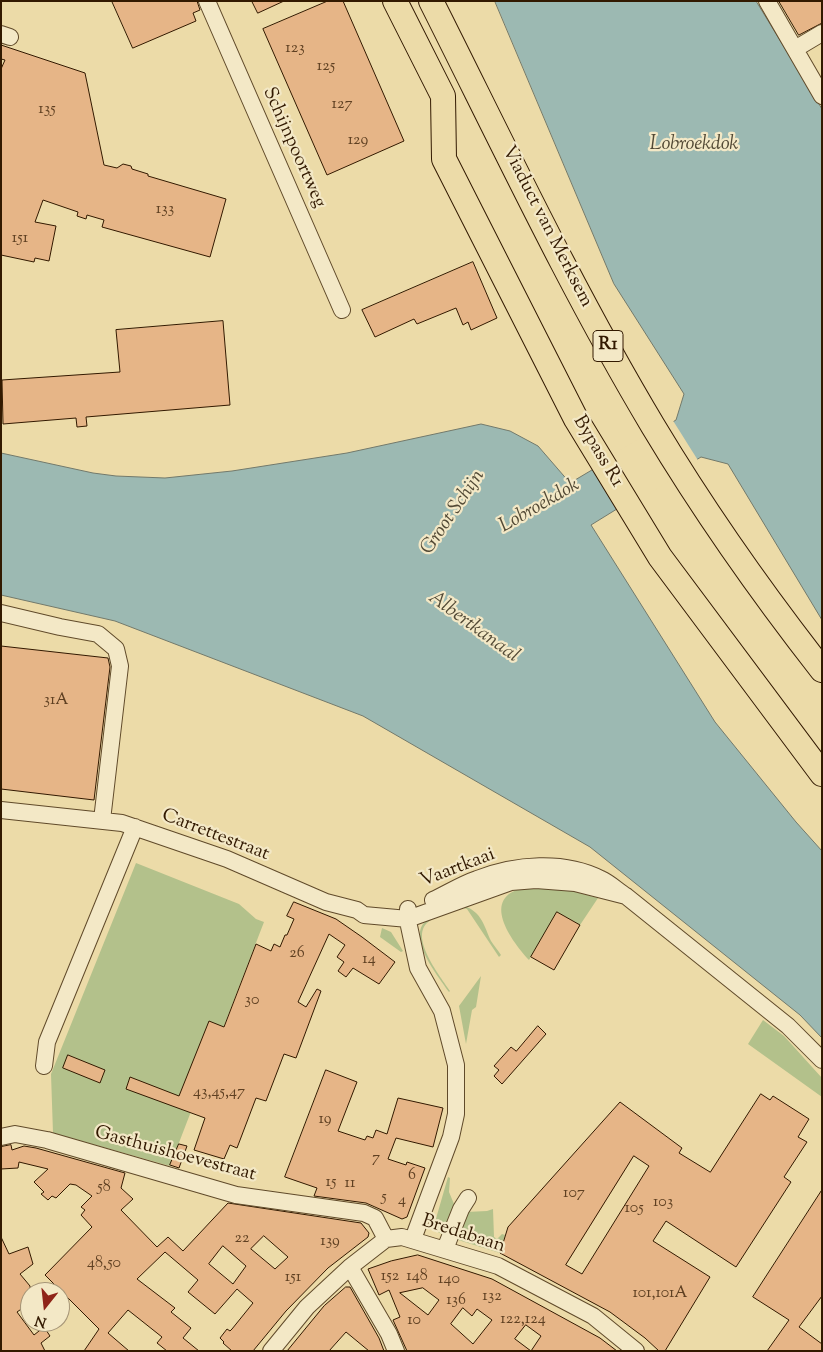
<!DOCTYPE html>
<html>
<head>
<meta charset="utf-8">
<style>
	body { margin:0 }
	#map { position:relative; width:823px; height:1352px; overflow:hidden; background:#ecdba8; font-family:"Sorts Mill Goudy",serif }
	canvas { display:block }
	.frame { position:absolute; inset:0; border:2px solid #321900; pointer-events:none }
	.north { position:absolute; left:20px; top:1282px; width:50px; height:50px; box-sizing:border-box; background:#f3e8c6; border:1px solid #a69577; border-radius:50%; rotate:196deg; font-size:14px; font-weight:700; line-height:20px; text-align:center; color:#321900 }
	.north::after { content:''; display:block; margin:auto; width:18px; height:22px; background:#8f2418; clip-path:polygon(50% 0,100% 100%,50% 72%,0 100%) }
</style>
</head>
<body>
<div id="map">
<canvas width="823" height="1352"></canvas>
<div class="frame"></div>
<div class="north">N</div>
</div>
<script>
const context = document.querySelector('canvas').getContext('2d');
context.lineJoin = 'round';
function fill(path, color) { context.fillStyle = color; context.fill(path, 'evenodd'); }
function strokePath(path, color, width, dash) { context.strokeStyle = color; context.lineWidth = width; context.lineCap = dash ? 'butt' : 'round'; context.setLineDash(dash || []); context.stroke(path); }
function label(font, color, halo, rows, align = 'center') {
  context.font = font + ' "Sorts Mill Goudy",serif'; context.lineWidth = 4.5; context.setLineDash([]); context.textBaseline = 'middle'; context.strokeStyle = halo; context.fillStyle = color; for (const [text, x, y, turn = 0] of rows) {
    context.save(); context.translate(x, y); context.rotate((+turn || 0) * Math.PI / 180); context.textAlign = isNaN(turn) ? turn : align; if (halo) context.strokeText(text, 0, 0); context.fillText(text, 0, 0); context.restore();
  }
}
const green = new Path2D(`
	M136,863L239,904L256,919L264,922L170,1166L53,1133L51,1074Z
	M529,887L565,889L598,898L580,925L557,912L529,960C508,937 479,894 529,887Z
	M464,906C482,912 484,926 491,941C494,946 498,950 501,955L499,957L467,909L463,908C452,912 435,915 427,923C410,939 441,977 450,991L449,992C439,977 405,937 427,920C437,913 453,910 464,906Z
	M382,928L391,932L403,951L401,952L380,937Z
	M481,976L476,1007L472,1010L466,1044L459,1006Z
	M763,1020L784,1036L822,1078V1097L748,1044Z
	M448,1177L450,1178L449,1192L454,1204L443,1235L433,1229Z
	M493,1209L494,1237L497,1239L502,1234L505,1235L500,1253L455,1239L466,1212L487,1211Z`);
const water = new Path2D(`
	M495,1H756L822,109V620L728,464L701,457L591,525L715,722L796,822L822,851V1038L800,1015L590,847L363,716L115,621L1,595V453L93,473L116,476L165,478L232,471L347,453L481,424L510,431L538,446L570,483L676,420L684,394L614,284Z`);
const pier = new Path2D(`
	M672,419L699,462L636,502L607,458Z`);
const building = new Path2D(`
	M112,1H197L200,10L193,13L196,21L133,48Z
	M252,1H284L258,13Z
	M328,1H343L404,141L327,175L263,29Z
	M779,1H822V23L799,35Z
	M1,45L85,73L104,165L117,168L123,164L131,166L132,169L148,174V176L226,199L210,257L102,227L104,220L87,215L86,219L77,216L78,212L43,200L35,222L56,226L49,261L35,258L34,262L1,255V69L5,60L1,59Z
	M473,262L497,318L471,330L468,322L463,325L456,308L417,324L414,319L375,337L362,310Z
	M223,321L230,405L86,417L87,426L77,427L76,418L3,424L2,380L120,372L116,330Z
	M1,646L108,658L110,667L94,800L1,789Z
	M294,902L336,919L362,937L395,962L379,984L353,968L346,977L338,971L344,962L337,957L345,945L329,934L298,1002L306,1007L317,989L321,991L296,1058L284,1054L266,1101L256,1098L237,1148L230,1145L224,1159L194,1150L205,1118L126,1089L130,1077L179,1096L209,1021L224,1027L256,944L271,951L274,944L280,947L285,935H287L294,919L287,916Z
	M557,912L580,925L554,970L531,957Z
	M538,1026L546,1034L502,1084L494,1076L499,1070L494,1066L511,1047L516,1051Z
	M68,1055L105,1070L100,1083L63,1068Z
	M326,1070L357,1082L338,1131L365,1140L367,1136L373,1138L376,1130L387,1134L398,1098L443,1108L433,1147L396,1138L388,1159L406,1165L407,1162L425,1168L407,1217L402,1219L366,1203L314,1196L317,1188L285,1177Z
	M761,1094L770,1100L773,1096L809,1119L798,1137L807,1142L784,1177L791,1182L736,1267L666,1221L653,1241L710,1277L665,1351H659L645,1338L610,1312L500,1253L508,1227L620,1102L682,1148L679,1153L710,1172ZM634,1156L649,1166L582,1274L566,1265Z
	M179,1144L187,1146L179,1168L170,1165Z
	M11,1145L12,1150L24,1146L36,1148L125,1173L121,1188L133,1199L121,1210L157,1247L168,1237L183,1251L228,1203L361,1223L369,1233L368,1237L328,1268L286,1311L253,1351H232L223,1343L224,1342L220,1338L227,1329L230,1331L232,1329L253,1303L237,1289L215,1314L188,1292L198,1280L165,1252L137,1279L175,1308L171,1312L191,1328L183,1338L199,1351H167L157,1343L162,1337L128,1310L108,1333L129,1351H84L99,1329L45,1275L92,1227L81,1215L85,1210L81,1207L92,1196L76,1185L70,1184L56,1198L52,1196L48,1200L41,1194L44,1192L34,1182L48,1169L19,1162L18,1168L1,1169V1147ZM264,1236L288,1257L275,1269L251,1249ZM223,1246L246,1266L233,1284L209,1264Z
	M822,1190V1296L799,1327L822,1344V1351H767L789,1320L753,1297Z
	M1,1237L9,1254L28,1247L33,1264L20,1274L30,1286V1303L17,1312L34,1335L44,1327L50,1336L41,1343L45,1351H1Z
	M418,1255L492,1279L600,1338L617,1351H407L393,1320L400,1317L389,1290L379,1295L368,1269L391,1261ZM423,1288L439,1300L428,1315L400,1293ZM463,1308L472,1316L477,1309L492,1320L473,1344L451,1324ZM526,1325L541,1336L531,1351L515,1339Z
	M346,1287H350L379,1338L384,1351H369L346,1332L329,1351H287L324,1306Z`);
const minor = new Path2D(`
	M207,1L342,310
	M767,1L822,96
	M1,34L10,37
	M795,49L822,33
	M1,613L60,627L98,634L116,649L120,666L102,820
	M1,810L122,823L227,859L326,902L357,910L364,915L408,919L511,882L536,880L575,883L626,896
	M433,900C448,893 462,884 477,879C515,864 564,860 601,879C610,883 618,891 626,896L788,1026L822,1060
	M408,909L409,926L418,968L442,1011L456,1065V1114L451,1137L413,1239
	M44,1066L47,1042L135,827
	M1,1137L15,1134L47,1140L236,1195L364,1213L375,1218L386,1239
	M445,1249L461,1209L468,1198
	M350,1267L389,1334L396,1351
	M271,1351L307,1307L350,1267L386,1239L402,1237L498,1266L593,1316L636,1351`);
const highway = new Path2D(`
	M395,1L443,96L444,159L576,419L660,557L822,774
	M431,1C503,144 571,289 653,426C704,511 761,592 822,670`);
const numberNames = [
	["123",295,49],
	["125",326,67],
	["127",342,105],
	["135",47,110],
	["129",358,141],
	["133",165,210],
	["151",20,239],
	["31A",56,701],
	["26",297,954],
	["14",369,960],
	["30",252,1001],
	["43,45,47",219,1093],
	["19",325,1120],
	["7",376,1159],
	["6",412,1176],
	["15",331,1183],
	["11",350,1184],
	["58",104,1188],
	["107",574,1194],
	["5",384,1198],
	["4",402,1201],
	["103",663,1203],
	["105",634,1209],
	["22",242,1239],
	["139",330,1242],
	["48,50",104,1264],
	["152",390,1277],
	["148",417,1277],
	["151",293,1278],
	["140",449,1280],
	["101,101A",660,1294],
	["132",492,1297],
	["136",456,1301],
	["122,124",523,1320],
	["10",414,1321]
];
const shields = [
	[608,346,30]
];
const shieldNames = [
	["R1",608,346]
];
const streetNames = [
	["Schijnpoortweg",293,148,66],
	["Viaduct van Merksem",546,227,63],
	["Bypass R1",597,452,59],
	["Carrettestraat",215,836,21],
	["Vaartkaai",458,869,-21],
	["Gasthuishoevestraat",175,1155,15],
	["Bredabaan",463,1235,18]
];
const waterNames = [
	["Lobroekdok",694,146],
	["Lobroekdok",540,507,-30],
	["Groot Schijn",454,513,-56],
	["Albertkanaal",473,628,36]
];
fill(green, '#b3c18b');
fill(water, '#9cb9b2');
strokePath(water, '#72796b', 1);
fill(pier, '#ecdba8');
fill(building, '#e6b587');
strokePath(building, '#321900', 1);
strokePath(minor, '#604a2a', 18);
strokePath(highway, '#321900', 26);
strokePath(minor, '#f3e8c6', 16);
strokePath(highway, '#ecdba8', 24);
label('16px', '#5f4022', null, numberNames);
for (const [x, y, w] of shields) { const box = new Path2D(); box.roundRect(x - w / 2, y - 15.5, w, 31, 4); context.fillStyle = '#f3e8c6'; context.fill(box); strokePath(box, '#321900', 1); }
label('bold 18px', '#321900', null, shieldNames);
label('19px', '#321900', '#f3e8c6', streetNames);
label('italic 20px', '#524935', '#f3e8c6', waterNames);
</script>
</body>
</html>
